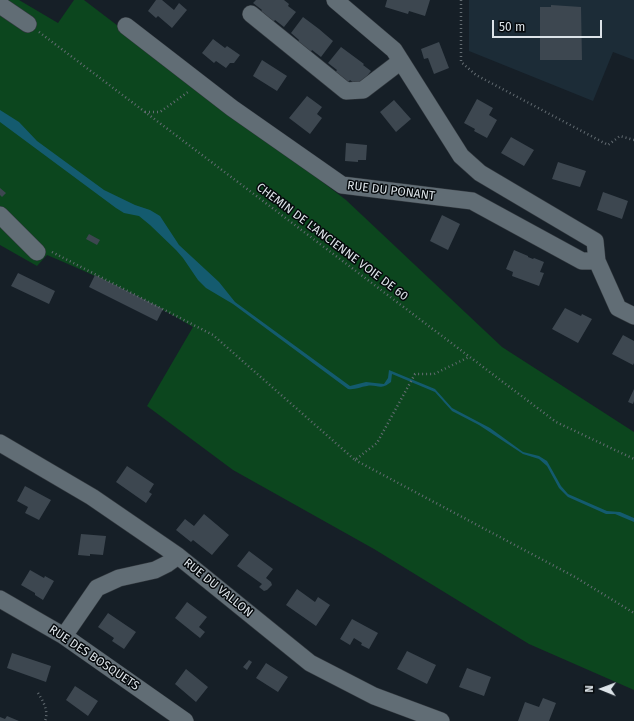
<!DOCTYPE html>
<html>
<head>
<meta charset="utf-8">
<style>
	body { margin:0 }
	#map { position:relative; width:634px; height:721px; overflow:hidden; background:#161f27; font-family:"Fira Sans",sans-serif }
	canvas { display:block }
	.north { position:absolute; left:582px; top:669px; width:40px; height:40px; -webkit-text-stroke:3px #05090c; paint-order:stroke; rotate:271deg; font-size:11px; font-weight:700; line-height:16px; text-align:center; color:#dce3e8 }
	.north::after { content:''; display:block; margin:auto; width:14px; height:18px; background:#dce3e8; clip-path:polygon(50% 0,100% 100%,50% 72%,0 100%) }
	.scale { position:absolute; left:492px; top:20px; width:110px; height:18px; box-sizing:border-box; border:2px solid #dce3e8; border-top:0; padding-left:5px; font-size:12px; line-height:14px; white-space:nowrap; color:#dce3e8; -webkit-text-stroke:3px #05090c; paint-order:stroke }
</style>
</head>
<body>
<div id="map">
<canvas width="634" height="721"></canvas>
<div class="north">N</div>
<div class="scale">50 m</div>
</div>
<script>
const context = document.querySelector('canvas').getContext('2d');
context.lineJoin = 'round';
function fill(path, color) { context.fillStyle = color; context.fill(path, 'evenodd'); }
function strokePath(path, color, width, dash) { context.strokeStyle = color; context.lineWidth = width; context.lineCap = dash ? 'butt' : 'round'; context.setLineDash(dash || []); context.stroke(path); }
function label(font, color, halo, rows, align = 'center') {
  context.font = font + ' "Fira Sans",sans-serif'; context.lineWidth = 3; context.setLineDash([]); context.textBaseline = 'middle'; context.strokeStyle = halo; context.fillStyle = color; for (const [text, x, y, turn = 0] of rows) {
    context.save(); context.translate(x, y); context.rotate((+turn || 0) * Math.PI / 180); context.textAlign = isNaN(turn) ? turn : align; if (halo) context.strokeText(text, 0, 0); context.fillText(text, 0, 0); context.restore();
  }
}
const built = new Path2D(`
	M469,0H634V60L613,52L593,101L469,51Z`);
const green = new Path2D(`
	M0,0H19L58,23L74,0H84L346,200L502,347L634,432V690L529,644L374,549L233,470L147,406L193,327C147,299 97,276 47,255L37,266L0,245Z`);
const water = new Path2D(`
	M0,110L19,122L37,141L104,190L135,205L150,210L160,216L179,245L219,282L235,302L350,386L366,382L384,384L388,378L389,370L435,389L452,408L490,428L523,452L539,456L547,461L561,486L568,494L607,511L620,512L634,518V522L615,514H606L568,497L559,488L547,466L539,459L523,454L479,425L452,411L435,392L392,374L391,382C380,391 377,384 367,386C360,387 355,390 348,389L233,304L206,288L198,280L183,258L176,250L150,225L139,216L124,213L116,208L0,122Z`);
const building = new Path2D(`
	M156,0H162L174,10L179,3L187,10L172,28L158,16L156,18L148,11Z
	M256,0H284L289,4L288,6L296,12L284,27L275,20L270,26L257,16L262,10L253,3Z
	M387,0H430L425,16L409,11L408,14L385,7Z
	M551,5L581,7L582,60H540V7H551Z
	M303,17L319,29L333,41L321,57L312,50L308,56L295,46L299,40L291,33Z
	M213,39L225,48L227,46L240,55L234,63H230L226,68L216,61L214,63L202,53Z
	M439,42L449,68L434,74L428,58L424,59L421,49Z
	M341,47L364,64L363,65L371,71L358,87L350,80L345,87L333,76L337,70L328,63Z
	M262,60L287,76L277,91L253,76Z
	M307,96L322,107L317,114L322,118L310,134L289,118Z
	M477,99L493,108L489,115L497,120L487,138L474,131L475,129L464,123Z
	M394,100L411,119L396,132L380,112Z
	M511,137L534,150L524,166L501,153Z
	M346,143L367,145L366,160H358V162L345,161Z
	M558,162L586,171L580,187L552,179Z
	M0,188L6,193L2,197L0,195Z
	M603,192L628,201L622,219L597,210Z
	M442,215L460,224L448,250L430,241Z
	M89,234L100,240L97,245L86,239Z
	M514,250L528,256V257L533,259L534,258L544,262L540,272L544,273L539,286L512,276L513,272L506,269Z
	M18,273L55,291L49,304L11,286Z
	M95,275L163,309L157,321L89,287Z
	M565,308L581,316L582,314L592,319L578,343L552,329Z
	M623,335L634,341V363L633,365L612,354Z
	M634,389V401L633,404L628,402Z
	M127,466L154,484L149,492L152,494L146,503L116,482Z
	M25,486L51,500L39,520L25,513L28,507L17,501Z
	M204,514L229,535L212,555L193,540L191,542L176,530L185,519L194,526Z
	M81,534L106,536L103,555L90,554V556L78,555Z
	M249,551L273,569L266,578L271,582L272,585L267,590L264,591L259,587L262,584L237,566Z
	M30,570L44,578L45,576L54,581L43,600L35,595V593L21,585Z
	M297,589L315,602L318,597L330,605L316,626L286,605Z
	M187,602L207,617L199,627L205,632L200,638L175,618Z
	M108,613L136,632L124,649L112,641L114,638L98,627Z
	M352,619L378,633L369,649L361,645L362,643L354,638L350,645L340,639Z
	M407,651L436,665L427,684L397,669Z
	M12,653L51,666L46,682L7,668Z
	M249,660L252,662L247,670L243,667Z
	M266,663L288,677L278,692L256,678Z
	M467,668L491,677L484,696L459,687Z
	M186,669L208,687L196,702L175,684Z
	M75,686L98,701L88,716L66,700Z
	M543,698L556,703L549,721H518L525,702L539,707Z
	M7,716L19,721H0V717L5,719Z`);
const path = new Path2D(`
	M461,0V62L476,75L608,145L620,136L634,140
	M39,32L556,422L634,459
	M145,112H160L188,92
	M52,252L213,335L355,460L377,443L415,374H434L469,357
	M355,460L575,577L634,613
	M38,693C43,701 49,711 45,721`);
const minor = new Path2D(`
	M335,0L394,50L461,156L480,173L595,241L597,261L618,308L634,316
	M0,5L28,24
	M251,14L346,91L363,90L401,61
	M126,26L232,108L342,185L472,201L582,261H597
	M0,215L37,252
	M0,443L92,497L178,556L310,663L374,696L441,721
	M0,599L64,636L185,721
	M64,636L97,588L119,578L155,570L167,564L178,556`);
const streetNames = [
	["RUE DU PONANT",391,191,7],
	["CHEMIN DE L'ANCIENNE VOIE DE 60",332,242,37],
	["RUE DU VALLON",218,588,39],
	["RUE DES BOSQUETS",94,658,34]
];
fill(built, '#1c2c37');
fill(green, '#0c461e');
fill(water, '#145b6f');
fill(building, '#3d4750');
strokePath(minor, '#33393f', 18);
strokePath(path, '#636c72', 2.5, [1, 3]);
strokePath(minor, '#616d75', 17);
label('12px', '#dce3e8', '#05090c', streetNames);
</script>
</body>
</html>
